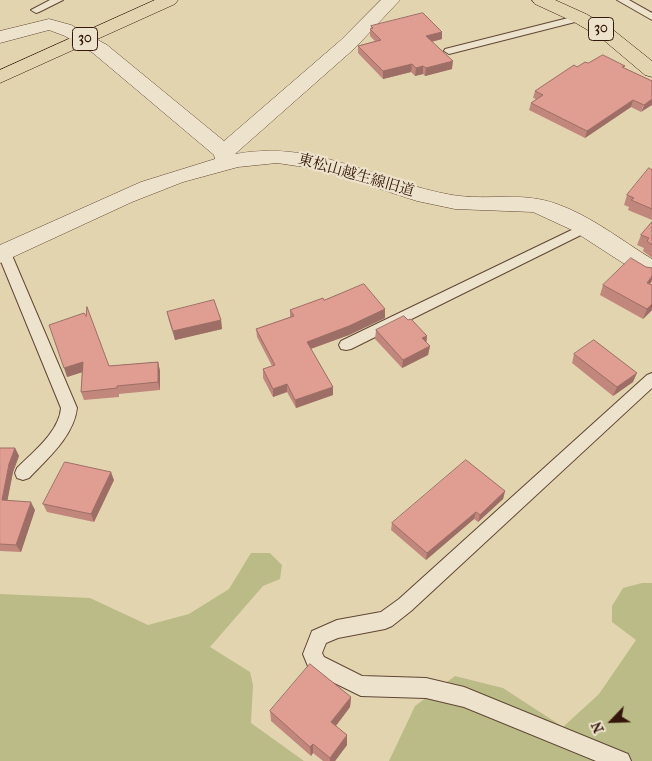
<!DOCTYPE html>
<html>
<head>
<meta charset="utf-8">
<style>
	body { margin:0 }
	#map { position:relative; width:652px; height:761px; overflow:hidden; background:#e3d4b0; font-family:"IM FELL French Canon",serif }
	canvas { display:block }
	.north { position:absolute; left:587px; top:696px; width:50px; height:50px; -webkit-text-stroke:4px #ede3cc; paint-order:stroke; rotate:246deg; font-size:14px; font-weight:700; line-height:20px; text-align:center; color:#34160a }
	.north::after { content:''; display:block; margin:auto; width:18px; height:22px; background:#34160a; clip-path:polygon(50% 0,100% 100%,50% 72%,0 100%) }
</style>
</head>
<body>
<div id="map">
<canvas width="652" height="761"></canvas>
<div class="north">N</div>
</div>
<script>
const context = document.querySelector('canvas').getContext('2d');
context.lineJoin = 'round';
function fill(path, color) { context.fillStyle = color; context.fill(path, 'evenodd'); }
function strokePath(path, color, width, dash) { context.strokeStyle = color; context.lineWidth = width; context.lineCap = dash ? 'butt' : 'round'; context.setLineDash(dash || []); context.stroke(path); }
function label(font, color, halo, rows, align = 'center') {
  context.font = font + ' "IM FELL French Canon","Noto Serif JP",serif'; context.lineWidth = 4.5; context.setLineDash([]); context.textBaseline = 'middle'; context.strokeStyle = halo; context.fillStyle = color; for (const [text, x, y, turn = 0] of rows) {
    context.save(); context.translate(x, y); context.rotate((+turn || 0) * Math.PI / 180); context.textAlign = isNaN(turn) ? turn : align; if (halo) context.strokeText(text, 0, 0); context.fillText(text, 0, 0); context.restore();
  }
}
const green = new Path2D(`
	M251,553H270L282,565L280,579L263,586L210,647L250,672L253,685L251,723L304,761H0V594L90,598L148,625L189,614L229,589Z
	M642,583H652V761H389L415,706L455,676L503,688L563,727L599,694L636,640L612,622V606L623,588Z`);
const lane = new Path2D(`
	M50,0H63L39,12L36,13L31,10Z
	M617,0H629L652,13V20Z
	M580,15L585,18L583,20L449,54L444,51L445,49Z
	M584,224L590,228L589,231L351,349L346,350L341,349L339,345L341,341Z
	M4,249L9,250L11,253L77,408C74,436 47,459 29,478L23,480L17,478L15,473L17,468C33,452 59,432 61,408L0,259V250Z
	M652,373V388L411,611L392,626L385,629L338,638L326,643L322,653L324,657L362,676L426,678L464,687L628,754L631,761H596L464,707L426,698L361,696L310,671L303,654L312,631L337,620L381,612L399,599L647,375Z`);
const street = new Path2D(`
	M381,0H400L355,48L235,154C316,139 377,182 452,195C489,201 521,191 557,204C591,216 621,240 652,259V278L643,276L572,230L533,212L455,209L417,201L318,169L277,163L238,167L183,182L132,202L0,263V245L141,182L215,159L214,155L93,53L65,36L49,30L0,43V31L49,19L71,25L107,45L224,141L341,40Z`);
const primary = new Path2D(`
	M155,0H178L175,4L0,83V70Z
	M532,0H555L586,14L612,29L652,61V77L645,75L600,37L574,22L535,4Z`);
const wall = new Path2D(`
	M371,26L442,32V39L432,42L452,69L425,76L423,74L415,76L411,72L383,79L358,53V46L375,41L370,36V29H371Z
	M588,63L624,68L652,81L641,112L631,107L585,138L529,110L531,103L536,99L533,98L535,91L577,67Z
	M652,170V220L628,210L629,207L624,205L627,195Z
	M652,222V258L643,251L644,248L637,245L641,235Z
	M646,267L652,268V281L650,284L652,285V310L643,319L600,295L603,285Z
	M324,300L385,309V318L349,335L311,349L333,387V395L296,408L287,392L273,397L263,378V369L272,366L257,337L256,329L290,317V310Z
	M167,312L221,320L222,329L175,340L169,321Z
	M84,313L109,366L158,362L160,371V390L119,394V397L84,400L81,392L82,372L67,377Z
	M408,320L427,336L426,343L430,346L428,355L402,368L375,339L376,330Z
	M574,354L633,382L613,396L572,363Z
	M0,448H15L19,456L13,472L7,501L35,510L21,552L0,551Z
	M114,480L94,522L47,512L43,504Z
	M505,491L503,499L478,522L474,519L426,560L391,530L392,523Z
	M351,697L350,707L336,726L347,745L335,761H323L313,753L311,756L271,721L270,711Z`);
const shadedWall = new Path2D(`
	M442,32V39L425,43L426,36Z
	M453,61L452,69L425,76L426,68Z
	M412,64L411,72L383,79V71Z
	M423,66V74L415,76L416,68Z
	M652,99V105L641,112L644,105Z
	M633,100L631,107L585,138L587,131Z
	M652,276V281L643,293L647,283Z
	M652,304V310L643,319L647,309Z
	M385,309V318L349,335L307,350V342Z
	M221,320L222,329L175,340L173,331Z
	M427,336L426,345L422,338Z
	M430,346L428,355L402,368L403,360Z
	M83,362L86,371L67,377L64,368Z
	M158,362L160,371V390L158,382Z
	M637,373L633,382L613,396L617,387Z
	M287,384V392L273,397V389Z
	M333,387V395L296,408L295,400Z
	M15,448L19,456L13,472L6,508L2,500L9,464Z
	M111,472L114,480L94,522L91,514Z
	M505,491L503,499L478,522L480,515Z
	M31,502L35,510L21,552L16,545Z
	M476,512L474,519L426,560L427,553Z
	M351,697L350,707L331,732V722Z
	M347,735V745L335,761H330V758Z
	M313,744V753L311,756L310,747Z`);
const building = new Path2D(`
	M423,13L442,32L426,36L453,61L426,68L423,66L416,68L412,64L383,71L358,46L381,40L370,29L373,28L371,26Z
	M603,55L625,66L622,67L652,81V99L644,105L633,100L587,131L531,103L543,95L535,91L574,65L577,67L585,62L588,63Z
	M649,168L652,170V209L631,200L634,198L627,195Z
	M652,222V245L647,241L649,238L641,235Z
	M631,258L646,267L652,268V276L647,283L652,285V304L647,309L603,285Z
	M364,284L385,309L349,326L307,342L333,387L295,400L287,384L273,389L263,369L275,365L256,329L294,316L290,310L323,298L324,300Z
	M214,300L221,320L173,331L167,312Z
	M87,307L109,366L158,362V382L117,386V388L81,392L83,362L64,368L49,325L84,313L86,316Z
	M404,316L408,320L411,319L427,336L422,338L430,346L403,360L376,330Z
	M594,340L637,373L617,387L574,354Z
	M0,448H15L9,464L2,500L31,502L16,545L0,544Z
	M466,460L505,491L480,515L476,512L427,553L392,523Z
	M65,462L111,472L91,514L43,504Z
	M310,664L351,697L331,722L347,735L330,758L313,744L310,747L270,711Z`);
const shields = [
	[601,29,25],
	[85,39,25]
];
const shieldNames = [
	["30",601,29],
	["30",85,39]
];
const streetNames = [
	["東松山越生線旧道",356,176,16]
];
fill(green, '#babb87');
strokePath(lane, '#604634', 2);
strokePath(street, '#604634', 1);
strokePath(primary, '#34160a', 1);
fill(lane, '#ede3cc');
fill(street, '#ede3cc');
fill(primary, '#e3d4b0');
fill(wall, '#c1877d');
fill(shadedWall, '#9d6e66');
fill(building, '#e09d91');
strokePath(building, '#9d6e66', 1);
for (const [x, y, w] of shields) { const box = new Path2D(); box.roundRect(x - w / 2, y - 11.5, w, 23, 4); context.fillStyle = '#ede3cc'; context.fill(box); strokePath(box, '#34160a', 1); }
label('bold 14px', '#34160a', null, shieldNames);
label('15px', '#34160a', '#ede3cc', streetNames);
</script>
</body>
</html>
